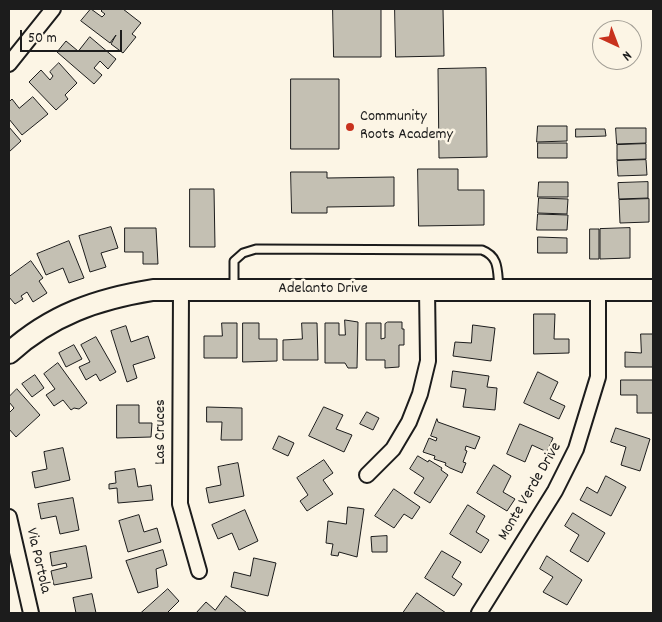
<!DOCTYPE html>
<html>
<head>
<meta charset="utf-8">
<style>
	body { margin:0 }
	#map { position:relative; width:662px; height:622px; overflow:hidden; background:#fcf5e5; font-family:Dekko,sans-serif }
	canvas { display:block }
	.frame { position:absolute; inset:0; border:10px solid #1c1c1c; pointer-events:none }
	.north { position:absolute; left:592px; top:20px; width:50px; height:50px; box-sizing:border-box; background:#fcf5e5; border:1px solid #a29e95; border-radius:50%; rotate:137deg; font-size:14px; font-weight:700; line-height:20px; text-align:center; color:#1c1c1c }
	.north::after { content:''; display:block; margin:auto; width:18px; height:22px; background:#c8321e; clip-path:polygon(50% 0,100% 100%,50% 72%,0 100%) }
	.scale { position:absolute; left:20px; top:30px; width:102px; height:22px; box-sizing:border-box; border:2px solid #1c1c1c; border-top:0; padding-left:6px; font-size:15px; line-height:18px; white-space:nowrap; color:#1c1c1c; -webkit-text-stroke:4px #fcf5e5; paint-order:stroke }
</style>
</head>
<body>
<div id="map">
<canvas width="662" height="622"></canvas>
<div class="frame"></div>
<div class="north">N</div>
<div class="scale">50 m</div>
</div>
<script>
const context = document.querySelector('canvas').getContext('2d');
context.lineJoin = 'round';
function fill(path, color) { context.fillStyle = color; context.fill(path, 'evenodd'); }
function strokePath(path, color, width, dash) { context.strokeStyle = color; context.lineWidth = width; context.lineCap = dash ? 'butt' : 'round'; context.setLineDash(dash || []); context.stroke(path); }
function label(font, color, halo, rows, align = 'center') {
  context.font = font + ' Dekko,sans-serif'; context.lineWidth = 5; context.setLineDash([]); context.textBaseline = 'middle'; context.strokeStyle = halo; context.fillStyle = color; for (const [text, x, y, turn = 0] of rows) {
    context.save(); context.translate(x, y); context.rotate((+turn || 0) * Math.PI / 180); context.textAlign = isNaN(turn) ? turn : align; if (halo) context.strokeText(text, 0, 0); context.fillText(text, 0, 0); context.restore();
  }
}
const building = new Path2D(`
	M91,9L102,17L105,14L101,11L103,9H123L141,23L132,34L136,37L123,53L111,44L116,35L110,43L81,21Z
	M333,9H381V57H334Z
	M395,9H443L444,56L396,57Z
	M90,37L116,59L108,69L100,61L94,68L102,75L94,84L57,52L66,41L78,51Z
	M59,63L77,83L65,95L68,99L56,110L29,82L41,70L50,80L53,76L50,72Z
	M486,68L487,157L439,158L438,69Z
	M291,79H339V149H291Z
	M33,97L48,114L22,135L9,119V102L12,99L19,108Z
	M538,126H567V141L537,142Z
	M9,127L21,141L9,152Z
	M616,128H646V143L617,144Z
	M576,129H605L606,136L576,137Z
	M538,143H567V158H538Z
	M646,144V159L617,160V145Z
	M646,160L647,175L618,176L617,161Z
	M418,169H458V190H484V225L419,226Z
	M291,172H327V178L394,177V206L327,207V213H292Z
	M539,182H568V197H538Z
	M648,182V198L619,199L618,183Z
	M190,189H214L215,247H190Z
	M539,198L568,199L567,214L538,213Z
	M649,199V222L620,223L619,200Z
	M538,214L568,215L567,230H537Z
	M111,227L118,248L101,253L106,267L90,272L79,236Z
	M125,228H156L158,264H143V252H125Z
	M630,228V258L600,259V229Z
	M590,229H599V259H590Z
	M538,237L567,238V253H538Z
	M69,241L84,278L69,283L63,268L46,275L37,254Z
	M31,261L43,278L39,281L47,293L33,302L27,292L21,296L23,299L15,304L9,297V277Z
	M534,314H555L554,339H569V353L534,354Z
	M345,320L358,322L357,368H348L345,363H325V323H339V335H345Z
	M388,322H402V329H404V345H399V367L385,368V360H366V323H381V339L385,338V324Z
	M222,323H237V358H204V336H222Z
	M243,323H259V339H277V361L243,362Z
	M302,323H317L318,360H283V340L302,339Z
	M473,325L495,328L491,361L453,356L455,342L471,343Z
	M126,326L131,342L148,336L155,358L133,365L137,378L127,382L111,331Z
	M641,334H653V367H625V352L641,353Z
	M96,337L116,372L100,381L96,374L86,380L79,367L90,362L81,345Z
	M74,345L82,359L66,367L59,353Z
	M58,363L87,403L79,409L74,408L71,410L63,400L54,406L46,395L55,389L44,374Z
	M453,371L489,376L487,387L497,388L495,410L463,407L466,389L451,387Z
	M538,372L558,382L550,399L565,406L559,419L524,403Z
	M35,375L44,388L32,397L22,384Z
	M621,380H653V413H637V395H621Z
	M17,389L40,415L16,437L9,429V413L14,408L9,402V397Z
	M117,405H139V423H152L151,437L117,438Z
	M207,407L242,408V440H221L222,422H207Z
	M324,407L343,415L336,429L352,435L344,452L309,436Z
	M367,412L379,418L373,430L360,424Z
	M437,419L438,422L480,437L475,449L466,446L465,450L467,451L463,462L466,463L462,473L450,468L445,465L446,463L434,459L435,456L423,452L429,438L436,441L437,438L431,436Z
	M520,424L553,438L547,452L532,445L525,462L507,454Z
	M616,428L650,439L640,471L621,465L626,447L611,442Z
	M279,436L294,443L288,456L273,449Z
	M63,448L70,480L35,488L32,472L47,469L44,452Z
	M418,456L428,462L429,460L442,468L441,470L448,475L430,503L414,493L424,478L410,469Z
	M324,460L333,473L323,480L333,494L307,511L300,501L308,495L297,478Z
	M238,463L244,496L209,503L206,488L221,485L218,467Z
	M494,465L511,476L503,492L515,499L507,511L477,493Z
	M135,469L138,487L151,485L153,500L118,503L117,488L109,489V484L116,483L115,472Z
	M606,476L626,487L611,516L580,500L587,487L597,493Z
	M394,489L420,507L412,519L404,514L394,528L375,516Z
	M73,498L79,530L60,534L56,516L41,519L38,504Z
	M468,505L485,516L476,532L489,540L481,553L450,534Z
	M348,507L364,509L357,557L339,552L338,556L331,555L333,544L326,543L328,521L346,524Z
	M245,510L258,541L239,550L232,533L218,539L212,525Z
	M573,513L605,533L588,562L570,551L579,535L565,526Z
	M139,515L144,532L157,528L161,542L128,552L119,521Z
	M387,536V552H372L371,537Z
	M86,546L92,578L54,585L51,571L67,567L66,563L52,566L50,553Z
	M163,550L167,565L156,569L158,587L138,593L126,561Z
	M442,551L461,562L452,577L462,584L454,596L425,578Z
	M547,556L582,580L567,605L543,592L553,577L540,569Z
	M254,558L276,563L268,596L231,587L234,572L250,576Z
	M168,589L179,601L167,613H141Z
	M417,593L446,613H403Z
	M92,594L96,613H76L73,598Z
	M226,596L247,613H196L206,602L215,610Z`);
const lane = new Path2D(`
	M234,289V261L243,253L256,249L482,250C500,257 497,271 499,288`);
const street = new Path2D(`
	M9,64L53,9
	M181,290L180,504L199,571
	M367,475L393,449L409,422L420,394L428,361L427,290
	M9,517L31,613
	M479,613L555,491L576,449L598,377V291`);
const secondary = new Path2D(`
	M9,353C51,315 97,299 153,290H653`);
const markers = [
	[350,127,5,"#c8321e"]
];
const poiNames = [
	["Community",360,118],
	["Roots Academy",360,136]
];
const streetNames = [
	["Adelanto Drive",323,290],
	["Las Cruces",162,432,-90],
	["Monte Verde Drive",531,492,-60],
	["Via Portola",37,561,77]
];
fill(building, '#c4c0b3');
strokePath(building, '#1c1c1c', 1);
strokePath(lane, '#1c1c1c', 11);
strokePath(street, '#1c1c1c', 18);
strokePath(secondary, '#1c1c1c', 24);
strokePath(lane, '#fcf5e5', 7);
strokePath(street, '#fcf5e5', 14);
strokePath(secondary, '#fcf5e5', 20);
for (const [x, y, r, color] of markers) { const dot = new Path2D(); dot.arc(x, y, r, 0, 2 * Math.PI); context.fillStyle = color; context.fill(dot); strokePath(dot, '#fcf5e5', 2); }
label('16px', '#1c1c1c', '#fcf5e5', poiNames, 'left');
label('16px', '#1c1c1c', '#fcf5e5', streetNames);
</script>
</body>
</html>
